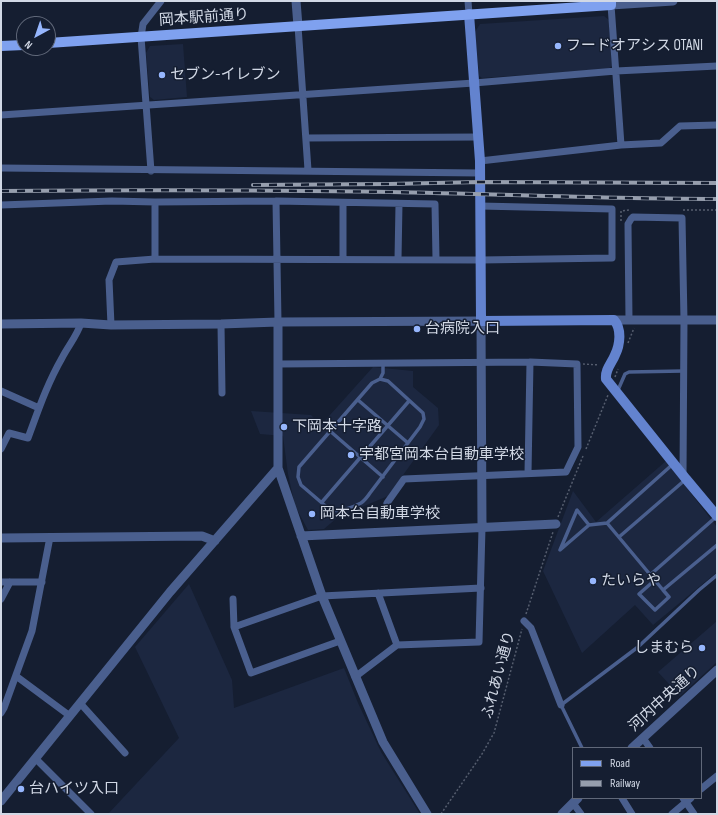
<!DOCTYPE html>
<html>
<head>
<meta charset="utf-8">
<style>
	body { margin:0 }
	#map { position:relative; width:718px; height:815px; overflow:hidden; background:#151e31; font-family:"Sofia Sans Condensed",sans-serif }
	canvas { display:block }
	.frame { position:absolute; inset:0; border:2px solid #d1d8e5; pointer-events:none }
	.legend { position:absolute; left:572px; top:747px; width:130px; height:52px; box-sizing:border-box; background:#151e31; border:1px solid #606879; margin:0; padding:5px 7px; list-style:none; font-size:12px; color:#d1d8e5 }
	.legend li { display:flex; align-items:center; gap:8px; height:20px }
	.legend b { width:20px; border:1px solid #606879 }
	.north { position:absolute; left:16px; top:16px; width:40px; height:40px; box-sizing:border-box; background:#151e31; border:1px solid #606879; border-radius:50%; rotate:220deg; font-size:11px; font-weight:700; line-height:16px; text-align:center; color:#d1d8e5 }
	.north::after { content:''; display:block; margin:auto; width:14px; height:18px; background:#96b6fd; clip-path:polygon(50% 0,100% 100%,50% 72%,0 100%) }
</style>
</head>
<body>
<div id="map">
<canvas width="718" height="815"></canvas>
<div class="frame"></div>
<ul class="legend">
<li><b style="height:5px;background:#7fa1ef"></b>Road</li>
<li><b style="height:5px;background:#969ead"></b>Railway</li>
</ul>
<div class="north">N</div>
</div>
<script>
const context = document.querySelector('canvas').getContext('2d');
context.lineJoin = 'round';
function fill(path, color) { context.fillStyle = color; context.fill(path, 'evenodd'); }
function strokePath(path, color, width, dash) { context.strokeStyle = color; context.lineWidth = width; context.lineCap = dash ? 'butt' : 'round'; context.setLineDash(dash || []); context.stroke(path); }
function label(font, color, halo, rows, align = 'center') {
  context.font = font + ' "Sofia Sans Condensed","Noto Sans JP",sans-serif'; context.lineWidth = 3; context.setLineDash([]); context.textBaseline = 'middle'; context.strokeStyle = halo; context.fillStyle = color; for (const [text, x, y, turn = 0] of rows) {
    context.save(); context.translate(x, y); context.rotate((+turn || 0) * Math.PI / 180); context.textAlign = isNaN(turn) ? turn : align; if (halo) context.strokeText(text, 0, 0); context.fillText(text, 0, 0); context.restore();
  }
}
const built = new Path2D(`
	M604,16L609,20L612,66L608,69L482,78L479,76L475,32L480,24Z
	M183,44L187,97L154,100L150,97L146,53L150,46Z
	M373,367L413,371V387L438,408L439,425L388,496L338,517L324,529L308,530L295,506L288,474L283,436L260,434L251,411L311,415L321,425Z
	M666,461L717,527V572L653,625L635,605L582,653L543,571L573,491L596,522Z
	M189,584L232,680L234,708L344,668L358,703L381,752L420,814H108L179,738L135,647Z
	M717,621V662L680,696L658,672Z`);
const path = new Path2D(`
	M683,210H717
	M621,221V211L629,210
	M628,343L634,328
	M583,364L599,365
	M615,377L618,369
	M586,449L608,395
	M558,517L583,456
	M526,614L553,532
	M441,814L482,754L494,733L522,629`);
const service = new Path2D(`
	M380,379L388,381L423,413L424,419L420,427L370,493C368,496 364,501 361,503C352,508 338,513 329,509L301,485L298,477L299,467L372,383Z
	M380,379L383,373V364
	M618,390L625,374L629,372L683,371
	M358,400L408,443
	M330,431L383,477
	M322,502L409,401
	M607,523L673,464
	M589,525L577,510L560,550L589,525L607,523L663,590L717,545
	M619,537L685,480
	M650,575L717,516
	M655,580L639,594L655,610L669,597L663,590
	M582,748L561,705L638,647L699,590L717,575`);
const minor = new Path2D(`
	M468,1L469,14
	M611,5L621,145
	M298,26L308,170
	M1,115L474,83L616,71L717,66
	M306,138L478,137
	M480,161L621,145L661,143L680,126L717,125
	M1,168C161,171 320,170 480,173
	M151,171L141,37L143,24L161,1
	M276,201L278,322
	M155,202V259
	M343,203V259
	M1,205L112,201L155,202L276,201L435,204L436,259
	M398,259L399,204
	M629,320L628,224L631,219L633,217L682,218L684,320L683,475
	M221,324L222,393
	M111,325L109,280L116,262L155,259L481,260L612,258V209L480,206
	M279,364L530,362L577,364L578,447L566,472L404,479L387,503
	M1,391L39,408
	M1,449L9,433L28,438C38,411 47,384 62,358C68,346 77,336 81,323
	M528,473L530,362
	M1,582H42
	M378,593L397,645
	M1,599L10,582
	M233,599L234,627L251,673L340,641
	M524,621L531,628L561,705
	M234,627L322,596L481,588
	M16,676L70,716
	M355,677L397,645L479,642L482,528
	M80,703L125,753
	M1,713L4,708L32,631L50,537
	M643,738L650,748
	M36,759L91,814
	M701,789L717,776
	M622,798L632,814
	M683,798L694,814
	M573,803L581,814
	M672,814L691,798`);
const tertiary = new Path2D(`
	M296,1L298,26
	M611,5L673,1
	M614,320H717
	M1,324L81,323L111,325L221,324L278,322L481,321L482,528
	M278,468L322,596L383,742L427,814
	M301,536L556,524
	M1,538L202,536L215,541
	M632,748L717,670
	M1,801L170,592L278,468V322
	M562,814L578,798`);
const secondary = new Path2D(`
	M469,14L480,161L481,321L614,320C622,329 620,345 615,355C612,363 605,369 606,379L686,479L717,516`);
const primary = new Path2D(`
	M48,43L611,5V1
	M1,46L24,45`);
const rail = new Path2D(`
	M253,185L389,184L480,182L717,183
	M1,191C131,190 260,190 390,192C499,194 608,199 717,199`);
const markers = [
	[558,46,4,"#96b6fd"],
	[162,75,4,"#96b6fd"],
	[417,329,4,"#96b6fd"],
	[284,427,4,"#96b6fd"],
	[351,455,4,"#96b6fd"],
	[312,514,4,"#96b6fd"],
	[593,581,4,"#96b6fd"],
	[702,648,4,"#96b6fd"],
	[21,789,4,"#96b6fd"]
];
const streetNames = [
	["岡本駅前通り",204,18,-4],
	["ふれあい通り",499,675,-75],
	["河内中央通り",665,699,-42]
];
const poiNames = [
	["フードオアシス OTANI",566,46],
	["セブン-イレブン",170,75],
	["台病院入口",425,329],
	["下岡本十字路",292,427],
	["宇都宮岡本台自動車学校",359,455],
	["岡本台自動車学校",320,514],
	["たいらや",601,581],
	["しまむら",694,648,"right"],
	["台ハイツ入口",29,789]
];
fill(built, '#1c2740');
strokePath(path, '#555d6e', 1.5, [2, 2]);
strokePath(service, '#4a5f8e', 3.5);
strokePath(minor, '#4a5f8e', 7);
strokePath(tertiary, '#4a5f8e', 9);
strokePath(secondary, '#6383cf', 10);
strokePath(primary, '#7fa1ef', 10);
strokePath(rail, '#969ead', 4);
strokePath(rail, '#151e31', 2.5, [8]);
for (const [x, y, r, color] of markers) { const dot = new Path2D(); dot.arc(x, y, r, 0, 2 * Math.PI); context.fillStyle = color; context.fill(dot); strokePath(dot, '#151e31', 1.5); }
label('15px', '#d1d8e5', '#151e31', streetNames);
label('15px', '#d1d8e5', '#151e31', poiNames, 'left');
</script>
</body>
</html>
